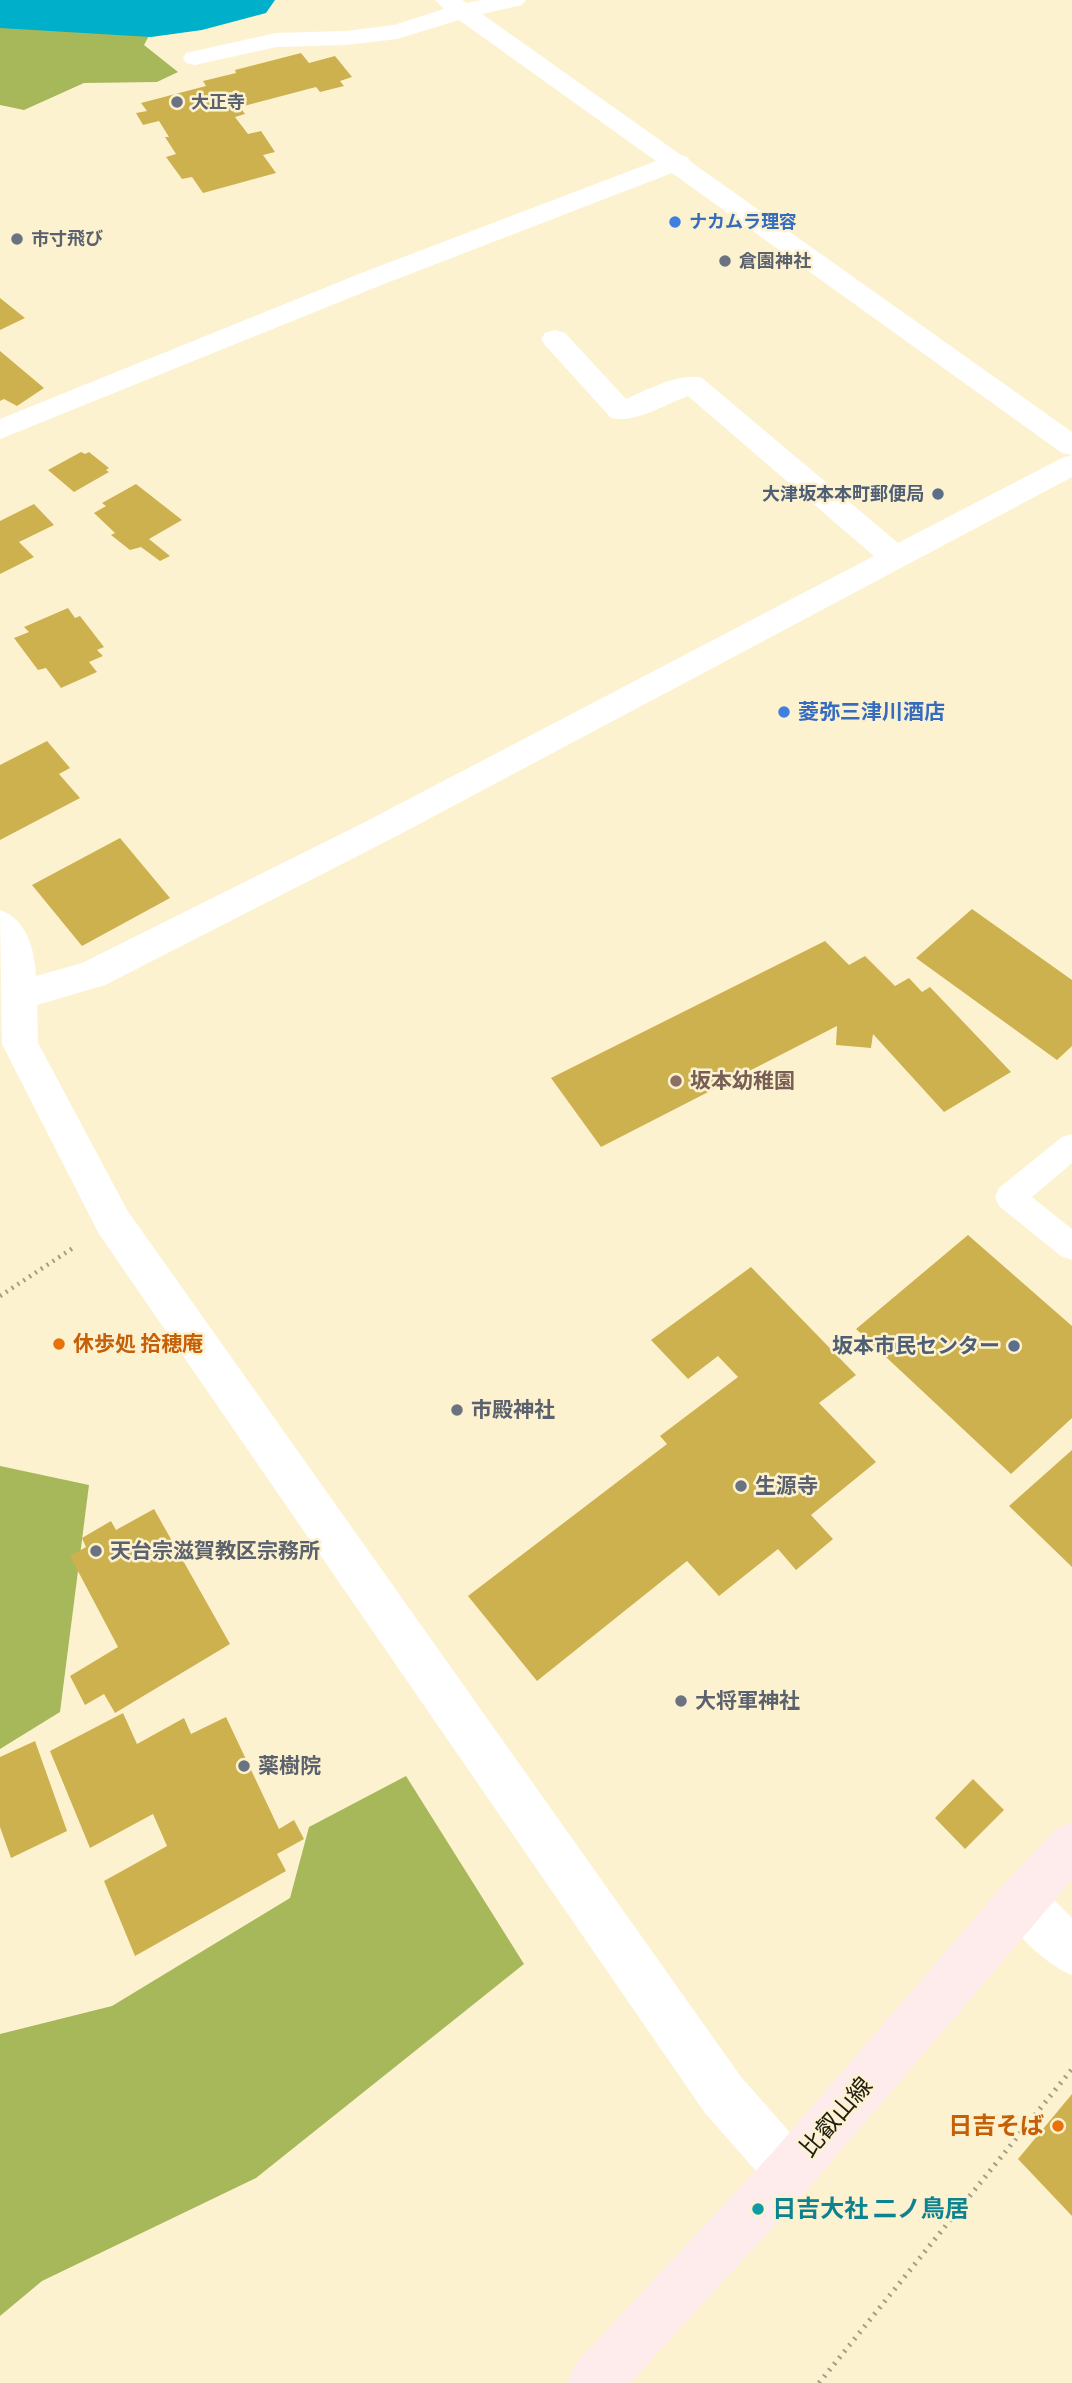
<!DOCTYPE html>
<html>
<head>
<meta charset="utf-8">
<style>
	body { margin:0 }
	canvas { display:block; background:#fdf2d0 }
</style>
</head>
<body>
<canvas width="1072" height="2383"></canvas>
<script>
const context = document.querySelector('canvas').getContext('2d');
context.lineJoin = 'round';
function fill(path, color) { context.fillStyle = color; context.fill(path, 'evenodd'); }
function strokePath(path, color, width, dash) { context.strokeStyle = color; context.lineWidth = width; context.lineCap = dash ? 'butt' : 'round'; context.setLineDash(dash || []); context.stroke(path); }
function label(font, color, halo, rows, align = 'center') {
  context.font = font + ' Barlow,"Noto Sans JP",sans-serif'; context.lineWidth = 5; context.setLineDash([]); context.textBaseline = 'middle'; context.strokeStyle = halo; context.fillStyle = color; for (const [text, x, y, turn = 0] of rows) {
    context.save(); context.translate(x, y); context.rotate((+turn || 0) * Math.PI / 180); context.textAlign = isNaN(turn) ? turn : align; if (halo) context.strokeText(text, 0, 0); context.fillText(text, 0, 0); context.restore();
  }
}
const green = new Path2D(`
	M0,0H125L143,13Z`);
const forest = new Path2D(`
	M0,21L151,32L144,45L178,72L157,82L84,83L24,110L0,105Z
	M0,1466L89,1485L60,1712L0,1749Z
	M406,1776L524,1964L256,2178L42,2281L0,2316V2034L112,2006L290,1898L309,1827Z`);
const river = new Path2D(`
	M0,0H275L266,13L202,30L151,37L0,28Z`);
const building = new Path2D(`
	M301,53L309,63L335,56L352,77L340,81L344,86L320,92L316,87L240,107L245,114L235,117L248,134L261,131L275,152L263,155L276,173L203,193L192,177L182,179L166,157L176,154L165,137H169L159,121L143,125L136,113L147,111L141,103L206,86L203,81L236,73L235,70Z
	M0,298L25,318L0,330Z
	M0,351L44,388L17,406L4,399L0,401Z
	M81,452L85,454L89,452L109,468L106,470L109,472L74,492L48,470Z
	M136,484L182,520L149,539L170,556L160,561L141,547L130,550L111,535L115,533L94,513L106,506L102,503Z
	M34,504L54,525L19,542L34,557L0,574V521Z
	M68,608L75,618L80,616L104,647L97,650L103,656L89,662L97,672L61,688L46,668L38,670L14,638L29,632L24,627Z
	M47,741L70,768L59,774L80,798L0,840V765Z
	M120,838L170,898L82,946L32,885Z
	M972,909L1072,980V1046L1057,1060L916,958Z
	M825,941L849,965L865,956L895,986L909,978L922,992L930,987L1011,1072L944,1112L873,1034L871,1048L836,1045L837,1026L601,1147L551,1078Z
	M968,1235L1072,1326V1418L1011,1474L856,1329Z
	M751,1267L856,1375L819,1403L876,1462L811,1515L833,1539L796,1570L778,1549L719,1596L687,1561L537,1681L468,1596L667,1444L660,1436L738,1377L718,1356L688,1379L651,1340Z
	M1072,1450V1567L1009,1506Z
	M154,1509L230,1644L115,1713L104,1694L85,1705L70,1676L118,1647L70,1556L86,1547L82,1538L111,1521L116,1530Z
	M123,1713L137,1744L184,1718L191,1734L226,1717L279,1829L294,1820L304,1839L277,1854L286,1871L135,1956L104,1881L167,1846L153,1814L90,1848L50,1751Z
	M35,1741L67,1831L11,1858L0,1827V1757Z
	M973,1779L1004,1810L965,1849L935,1818Z
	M1072,2094V2216L1018,2159Z`);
const pathFar1 = new Path2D(`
	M0,1296L76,1246`);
const path = new Path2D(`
	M819,2383L1072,2069`);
const lane = new Path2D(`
	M1072,1134V1163L1032,1197L1072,1229V1260L1061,1256L999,1206L995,1197L999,1188L1062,1137Z`);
const street = new Path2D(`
	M435,0H462L467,3L481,0H526L522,5L482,14L681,155L687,157L691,162L1072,432V477L389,840L105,985L37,1005L38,1043L127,1210L741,2077L808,2153L815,2171L808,2189L790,2196L772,2189L705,2113L99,1234L2,1044L0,910C27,919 35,951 36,976L82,963L365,822L874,556L688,396C666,404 634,424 611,418L545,345L541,339L545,333L555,330L565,333L626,399C648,390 679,372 702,378L898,543L1062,458L1072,455L1062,453L672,173L384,284L0,439V419L364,272L656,161L459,20L397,39L346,45L276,47L195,65L186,63L183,58L186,53L276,33L346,31L394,25L444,9Z
	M1021,1877L1038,1884L1072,1918V1975C1044,1964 1009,1929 997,1901L1004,1884Z`);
const secondary = new Path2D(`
	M1072,1822V1880L808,2189L630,2383H567L575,2364L772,2153L1004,1884L1056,1829Z`);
const markers = [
	[177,102,7,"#6b7280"],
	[675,222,7,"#3f7fe0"],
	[17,239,7,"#6b7280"],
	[725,261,7,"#6b7280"],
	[938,494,7,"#5c6f8a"],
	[784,712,7,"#3f7fe0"],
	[676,1081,7,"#8d6e63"],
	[59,1344,7,"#e8710a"],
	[1014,1346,7,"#5c6f8a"],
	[457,1410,7,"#6b7280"],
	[741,1486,7,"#6b7280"],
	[96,1551,7,"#6b7280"],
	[681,1701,7,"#6b7280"],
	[244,1766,7,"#6b7280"],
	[1058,2126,7,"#e8710a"],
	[758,2209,7,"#0f9aa8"]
];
const farWorshipnames = [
	["大正寺",191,102],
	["市寸飛び",31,239],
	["倉園神社",739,261]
];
const farShopnames = [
	["ナカムラ理容",689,222]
];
const farServicenames = [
	["大津坂本本町郵便局",924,494]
];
const shopNames = [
	["菱弥三津川酒店",798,712]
];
const educationNames = [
	["坂本幼稚園",690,1081]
];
const foodNames = [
	["休歩処 拾穂庵",73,1344]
];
const serviceNames = [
	["坂本市民センター",1000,1346]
];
const worshipNames = [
	["市殿神社",471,1410],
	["生源寺",755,1486],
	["天台宗滋賀教区宗務所",110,1551],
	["大将軍神社",695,1701],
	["薬樹院",258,1766]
];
const nearStreetnames = [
	["比叡山線",836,2117,-49]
];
const nearFoodnames = [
	["日吉そば",1044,2126]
];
const nearCulturenames = [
	["日吉大社 二ノ鳥居",772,2209]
];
fill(green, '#dceca3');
fill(forest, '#a6b85a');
fill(river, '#00afca');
fill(building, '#cdb14f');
strokePath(pathFar1, '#a59d84', 4.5, [2, 5]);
strokePath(path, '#a59d84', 5, [2, 6]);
fill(lane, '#fff');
fill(street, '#fff');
fill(secondary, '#feecec');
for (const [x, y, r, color] of markers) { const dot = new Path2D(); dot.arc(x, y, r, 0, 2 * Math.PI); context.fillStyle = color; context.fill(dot); strokePath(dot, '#fdf2d0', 2.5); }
label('bold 18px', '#5b616d', '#fdf2d0', farWorshipnames, 'left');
label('bold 18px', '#366cbe', '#fdf2d0', farShopnames, 'left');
label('bold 18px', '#4e5e75', '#fdf2d0', farServicenames, 'right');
label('bold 21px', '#366cbe', '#fdf2d0', shopNames, 'left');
label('bold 21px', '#785e54', '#fdf2d0', educationNames, 'left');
label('bold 21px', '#c56008', '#fdf2d0', foodNames, 'left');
label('bold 21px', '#4e5e75', '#fdf2d0', serviceNames, 'right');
label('bold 21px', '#5b616d', '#fdf2d0', worshipNames, 'left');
label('24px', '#211d11', '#fdf2d0', nearStreetnames);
label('bold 24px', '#c56008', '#fdf2d0', nearFoodnames, 'right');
label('bold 24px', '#0d838f', '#fdf2d0', nearCulturenames, 'left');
</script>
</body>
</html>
